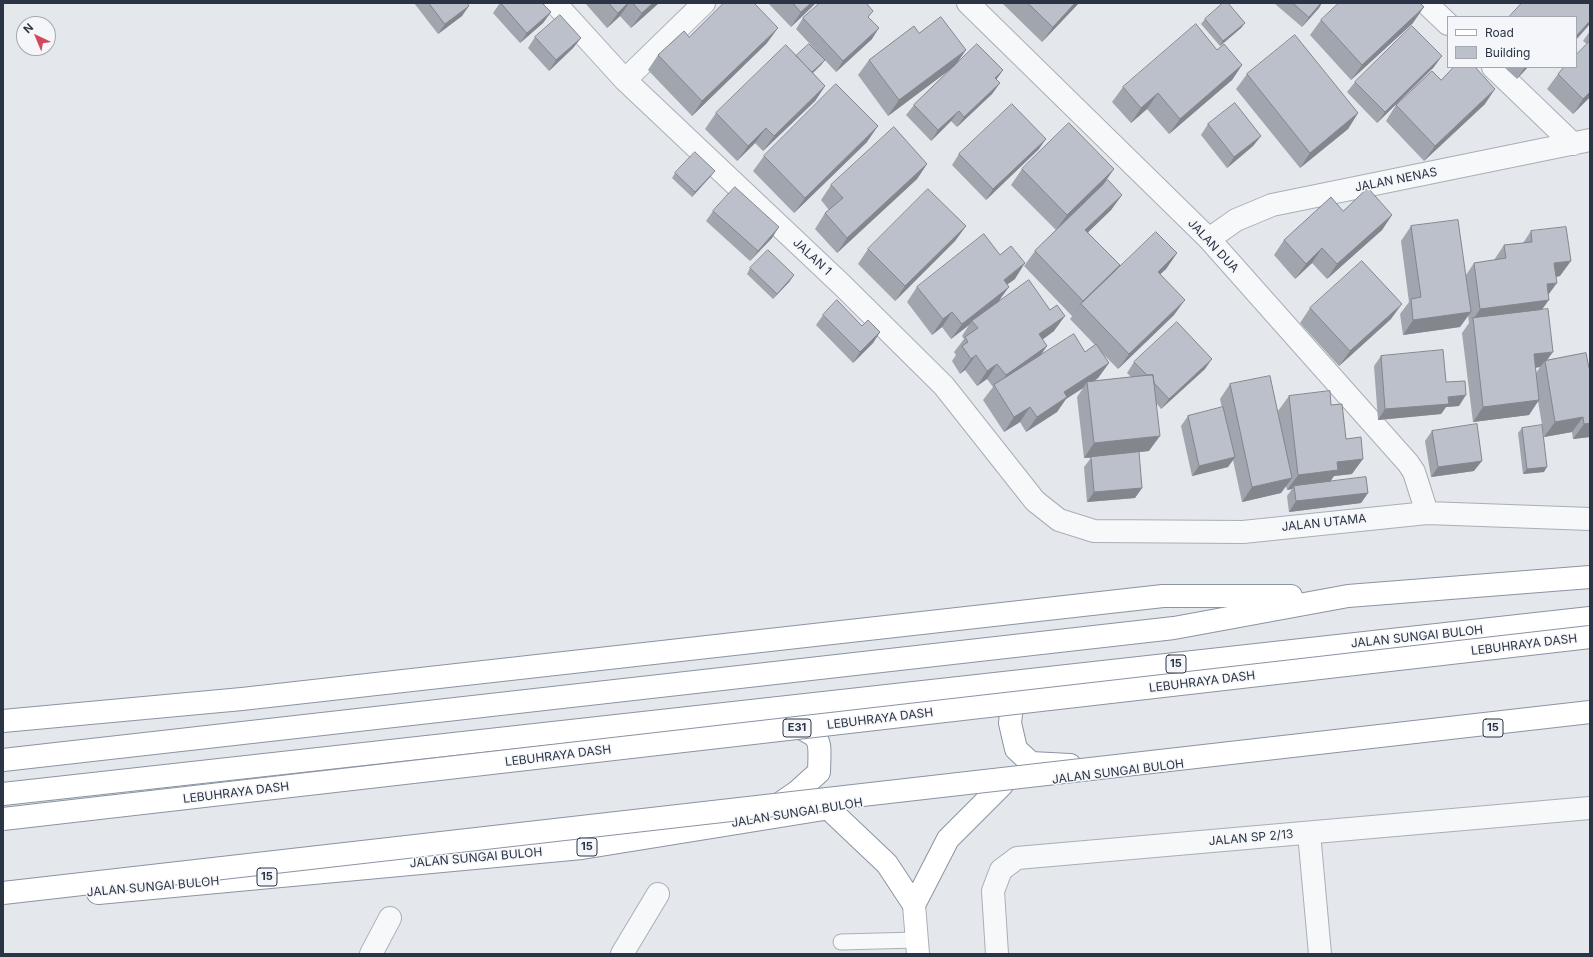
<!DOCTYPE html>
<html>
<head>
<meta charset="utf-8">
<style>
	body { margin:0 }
	#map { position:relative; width:1593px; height:957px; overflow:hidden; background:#e4e7ec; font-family:Inter,sans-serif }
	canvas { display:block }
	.frame { position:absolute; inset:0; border:4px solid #2b3445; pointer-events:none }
	.legend { position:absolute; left:1447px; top:16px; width:130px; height:52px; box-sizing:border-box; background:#f4f6f9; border:1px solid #a4a8b1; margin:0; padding:5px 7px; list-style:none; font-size:12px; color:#2b3445 }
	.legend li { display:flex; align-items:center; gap:8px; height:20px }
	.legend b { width:20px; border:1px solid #a4a8b1 }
	.north { position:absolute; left:16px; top:16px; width:40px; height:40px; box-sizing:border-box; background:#f4f6f9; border:1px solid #a4a8b1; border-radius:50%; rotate:316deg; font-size:11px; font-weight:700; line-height:16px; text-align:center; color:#2b3445 }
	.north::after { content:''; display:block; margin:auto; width:14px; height:18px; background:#d1495b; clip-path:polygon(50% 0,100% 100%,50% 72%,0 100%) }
</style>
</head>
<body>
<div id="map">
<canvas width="1593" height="957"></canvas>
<div class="frame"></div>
<ul class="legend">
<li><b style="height:5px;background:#fff"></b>Road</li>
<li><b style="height:11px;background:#bbc0ca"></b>Building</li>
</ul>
<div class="north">N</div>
</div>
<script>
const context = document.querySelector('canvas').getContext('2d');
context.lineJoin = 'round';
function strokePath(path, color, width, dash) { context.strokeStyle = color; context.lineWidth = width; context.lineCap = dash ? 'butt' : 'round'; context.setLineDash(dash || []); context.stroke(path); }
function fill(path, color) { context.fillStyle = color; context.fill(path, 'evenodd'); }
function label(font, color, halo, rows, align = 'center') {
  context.font = font + ' Inter,sans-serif'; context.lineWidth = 3; context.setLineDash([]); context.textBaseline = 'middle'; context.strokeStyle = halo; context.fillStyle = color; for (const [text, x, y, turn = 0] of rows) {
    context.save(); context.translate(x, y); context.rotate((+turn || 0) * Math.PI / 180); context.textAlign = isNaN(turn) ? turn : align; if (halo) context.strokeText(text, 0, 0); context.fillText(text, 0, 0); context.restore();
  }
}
const lane = new Path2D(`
	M841,942L917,940`);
const street = new Path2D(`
	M555,3L625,80L842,285L944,386L1035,501L1059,520L1094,531L1243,532L1427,513L1590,519
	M968,3L1209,239L1408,463L1414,472L1427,513
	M1426,3L1448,24
	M1493,67L1573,144
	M625,80L704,3
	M1209,239L1236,220L1272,205L1590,140
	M1309,833L1320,954
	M371,954L390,918
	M622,954L658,894
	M997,954L993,891L1001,870L1017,858L1590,808`);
const secondary = new Path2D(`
	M914,905L918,954`);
const highway = new Path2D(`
	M1022,688L1013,696L1010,723L1016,749L1031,763L1070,765
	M3,721L242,699L1163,596H1291
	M3,760L1174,628L1348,596L1590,577
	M3,794L1590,618
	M828,808L887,864L914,905L948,839L1002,785
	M772,809L798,791L819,772C820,737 823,738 790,723
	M98,893L582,848L824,809`);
const highwayBridge = new Path2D(`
	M3,819L1590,637
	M3,893L1590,712`);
const wall = new Path2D(`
	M414,3H467L462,16L438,34Z
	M500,3H542L551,12L543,23L520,43L493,13Z
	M585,3H659L631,28L620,16L607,28Z
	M768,3H816L791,27Z
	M1002,3H1079L1042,42Z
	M1274,3H1321L1319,8L1302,27Z
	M803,18H869L872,39L836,72L796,29Z
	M1205,19L1245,23L1241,28L1220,46L1201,24Z
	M1321,20L1413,23L1351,80L1310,35Z
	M1590,31V97L1573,114L1547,89L1558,74L1587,44L1583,41Z
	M919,33L956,65L1003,70L996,80L1000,83L992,94L957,127L951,121L931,141L906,115L914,105L954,66L888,116L858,75L869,60Z
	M535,37L581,38L573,48L549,71L528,48Z
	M689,37L767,43L692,116L648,70L658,55Z
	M1217,50L1242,65L1232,80L1169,134L1147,109L1131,123L1112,102L1123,87Z
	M796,56L825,60L821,65L813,73L825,86L815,101L763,151L755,143L737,161L705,129L716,113Z
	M1434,67L1377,123L1347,92L1355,82Z
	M1504,67H1528L1517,79Z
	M1247,74L1358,113L1348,129L1300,168L1236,89Z
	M1441,80L1485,104L1424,161L1386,121L1396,105Z
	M1208,124L1261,136L1253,146L1227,168L1201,135Z
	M867,142L794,213L753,171L764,156Z
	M1039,149L986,200L952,165L959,154Z
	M927,164L917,179L837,253L815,229L825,213L829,210L821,200L831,185Z
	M1022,169L1103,184L1122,195L1111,210L1088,232L1117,269L1177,253L1166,269L1160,274L1174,315L1118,369L1101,352L1109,363L1098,378L1094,381L1131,377L1127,373L1134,362L1205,369L1161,409L1157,404L1149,451L1136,452L1142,488L1135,498L1087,502L1084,467L1091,458H1084L1077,397L1083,388L1066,399L1057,412L1026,432L1020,422L1004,432L983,400L993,387L987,379L977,386L965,370L960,374L952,361L956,355L954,352L964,339L962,336L969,325L951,339L942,327L932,335L907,302L917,287L1015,279L1007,284L999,302L1054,331L1042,340L1047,346L1041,355L1085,352L1095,345L1070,319L1073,315L1072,316L1024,266L1035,251L1056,230L1011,185Z
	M675,173L711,176L692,197L672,178Z
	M713,211L772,238L750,261L706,221Z
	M1343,211L1392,215L1382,230L1327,279L1312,263L1295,279L1274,255L1284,240Z
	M966,226L955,241L895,301L858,264L868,249Z
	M1411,226L1466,275L1474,263L1494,260L1504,245L1523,243L1531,231L1560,276L1556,277L1542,309L1547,360L1586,353L1590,437L1573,439L1572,432L1544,437L1538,401L1529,415L1473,422L1462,333L1469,323L1468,315L1460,327L1403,335L1400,314L1409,302L1401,241ZM1540,367L1536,373L1535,368Z
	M750,268L790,281L773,299L747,274Z
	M1310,308L1391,319L1339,366L1300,323Z
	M823,315L880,332L873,343L853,363L816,325Z
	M1381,356L1446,382L1459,406L1446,407L1441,414L1378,420L1374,366Z
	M1230,384L1279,420L1278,411L1289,396L1331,405L1346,439L1352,474L1334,476L1330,481L1368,493L1361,503L1289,512L1287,496L1292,489L1287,490L1286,486L1281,493L1242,502L1233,460L1228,467L1192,476L1181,426L1188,416L1222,408L1220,399Z
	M1522,428L1544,472L1523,474L1518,433Z
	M1432,431L1474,471L1431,477L1425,441Z`);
const shadedWall = new Path2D(`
	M628,3H629L620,16L607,28L618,13Z
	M653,3H659L631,28L642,13Z
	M811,3H816L791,27L801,12Z
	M1075,3H1079L1042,42L1053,27Z
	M1321,3H1322L1319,8L1302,27L1309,17Z
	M469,6L462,16L438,34L445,24Z
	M1424,7L1413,23L1351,80L1362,65Z
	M551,12L543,23L520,43L527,33Z
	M1590,21V24L1576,40V36Z
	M1245,23L1241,28L1220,46L1223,41Z
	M778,28L767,43L692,116L702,101Z
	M879,28L872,39L836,72L843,61Z
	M581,38L573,48L549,71L556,60Z
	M966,50L955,66L888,116L899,100Z
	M1442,56L1434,67L1377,123L1385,112Z
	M825,60L821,65L805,80L809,75Z
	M1242,65L1232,80L1169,134L1180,119Z
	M1525,67H1528L1517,79Z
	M1003,70L995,81V78Z
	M1000,83L992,94L957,127L964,117Z
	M825,86L815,101L763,151L774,136Z
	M1495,89L1485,104L1424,161L1435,146Z
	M1590,92V97L1573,114L1583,99Z
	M1158,93L1147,109L1131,123L1141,108Z
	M959,111L951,121L931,141L938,130Z
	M1358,113L1348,129L1300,168L1310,153Z
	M878,126L867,142L794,213L805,198Z
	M766,128L755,143L737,161L748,146Z
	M1261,136L1253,146L1227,168L1234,157Z
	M1046,139L1039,149L986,200L993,189Z
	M927,164L917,179L837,253L847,238Z
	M1114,169L1103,185L1056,230L1067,215Z
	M715,171L711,176L692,197L695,192Z
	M1122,195L1111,210L1075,245L1085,230Z
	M1392,215L1382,230L1327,279L1337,264Z
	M966,226L955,241L895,301L905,286Z
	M779,227L772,238L750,261L758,251Z
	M1322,248L1312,263L1295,279L1306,264Z
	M1177,253L1166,269L1147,287L1158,272Z
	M1571,261L1560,276L1544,279L1554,263Z
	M1025,263L1015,279L993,295L1004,280Z
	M1120,265L1109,280L1081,304L1072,316L1083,301Z
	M794,275L790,281L773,299L777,294Z
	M1557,283L1546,298L1547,284Z
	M1009,287L998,302L972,321L969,325L951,339L962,324Z
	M1185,300L1174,315L1118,369L1129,354Z
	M1549,300L1538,315L1473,320L1480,309Z
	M1402,304L1391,319L1339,366L1350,351Z
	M952,312L942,327L932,335L943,319Z
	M1471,312L1460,327L1403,335L1413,320Z
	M1065,316L1054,331L1028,350L1039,334Z
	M880,332L873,343L853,363L860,352Z
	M1047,346L1036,361L996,389L1006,375Z
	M1553,352L1545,363V361L1540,367L1523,369L1534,354Z
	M976,355L965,370L960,374L971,359Z
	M1212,359L1205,369L1161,409L1169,399Z
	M1109,363L1098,378L1088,385L1087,382L1083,388L1066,399L1057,412L1026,432L1037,417L1064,392Z
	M997,364L987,379L977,386L987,371Z
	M1466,395L1459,406L1446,407L1441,414L1378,420L1385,409L1448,397Z
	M1539,400L1529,415L1473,422L1483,407Z
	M1030,407L1020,422L1004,432L1014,417Z
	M1583,417L1572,432L1544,437L1555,422Z
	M1590,423V437L1573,439L1584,424Z
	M1160,436L1149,451L1084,458L1094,443Z
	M1235,457L1228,467L1192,476L1199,466Z
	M1363,459L1352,474L1334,476L1328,485L1294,486L1292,489L1287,490L1298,475L1337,462Z
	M1482,461L1474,471L1431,477L1438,467Z
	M1547,467L1544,472L1523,474L1527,469Z
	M1292,478L1281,493L1242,502L1252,487Z
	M1142,488L1135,498L1087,502L1094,492Z
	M1368,493L1361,503L1289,512L1296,501Z`);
const building = new Path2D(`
	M429,3H467L469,6L445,24Z
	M501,3H542L551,12L527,33Z
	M609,3H628L618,13Z
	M633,3H653L642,13Z
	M724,3H754L778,28L702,101L658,55L684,31L689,37Z
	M793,3H811L801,12Z
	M820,3H866L873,11L868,17L879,28L843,61L803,18Z
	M1028,3H1075L1053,27Z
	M1223,3H1228L1245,23L1223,41L1205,19Z
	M1293,3H1321L1309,17Z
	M1339,3H1420L1424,7L1362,65L1321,20Z
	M1522,3H1590V21L1576,36V17H1509Z
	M560,15L581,38L556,60L535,37Z
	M941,17L966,50L899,100L869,60L914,26L919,33Z
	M1196,24L1217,50L1224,44L1242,65L1180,119L1158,93L1141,108L1123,87Z
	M1412,26L1442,56L1385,112L1355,82Z
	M1295,35L1358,113L1310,153L1247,74Z
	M1590,41V92L1583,99L1558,74L1564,67H1576V55Z
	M809,44L825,60L812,72L796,56Z
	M977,44L1003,70L995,78L1000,83L964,117L959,111L938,130L914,105Z
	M786,45L825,86L774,136L766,128L748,146L716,113Z
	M1454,67H1475L1495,89L1435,146L1396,105L1432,71L1441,80Z
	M836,84L878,126L805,198L764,156Z
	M1235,103L1261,136L1234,157L1208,124Z
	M1012,104L1046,139L993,189L959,154Z
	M1069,123L1114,169L1067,215L1022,169Z
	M894,127L927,164L847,238L825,213L843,198L831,185Z
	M695,152L715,171L695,192L675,173Z
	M1108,180L1122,195L1085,230L1120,265L1083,301L1035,251Z
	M735,187L779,227L758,251L713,211Z
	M1368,188L1392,215L1337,264L1322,248L1306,264L1284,240L1331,197L1343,211Z
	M928,189L966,226L905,286L868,249Z
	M1458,220L1471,312L1413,320L1411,299L1421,297L1411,226Z
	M1566,227L1571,261L1554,263L1557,283L1547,284L1549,300L1480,309L1474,263L1506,258L1504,245L1532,242L1531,231Z
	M1156,232L1177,253L1158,272L1185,300L1129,354L1081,304Z
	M984,234L1000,255L1011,246L1025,263L1004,280L1009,287L962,324L952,312L943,319L917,287Z
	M768,250L794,275L777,294L750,268Z
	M1362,261L1402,304L1350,351L1310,308Z
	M1029,280L1050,310L1057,305L1065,316L1039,334L1047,346L1006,375L997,364L987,371L976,355L971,359L962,346L968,342L965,337L978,328L972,321Z
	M837,300L862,326L868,320L880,332L860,352L823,315Z
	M1548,309L1553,352L1534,354L1539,400L1483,407L1473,318Z
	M1177,322L1212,359L1169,399L1154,383L1153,375H1147L1134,362Z
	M1074,334L1085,352L1096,344L1109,363L1064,392L1067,397L1037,417L1030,407L1014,417L994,385Z
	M1443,350L1446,382L1465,381L1466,395L1448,397L1449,404L1385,409L1381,356Z
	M1586,353L1589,368L1590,367V423L1584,424L1583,417L1555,422L1545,361Z
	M1153,375L1160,436L1094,443L1087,382Z
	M1270,376L1292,478L1252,487L1230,384Z
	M1330,391L1331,405L1342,404L1346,439L1361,437L1363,459L1337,462L1338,470L1298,475L1289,396Z
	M1223,407L1235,457L1199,466L1188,416Z
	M1477,424L1482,461L1438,467L1432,431Z
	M1542,425L1547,467L1527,469L1522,428Z
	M1139,452L1142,488L1094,492L1091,457Z
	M1366,477L1368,493L1296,501L1294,486Z`);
const shields = [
	[1176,664,20],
	[797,728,28],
	[1493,728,20],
	[587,847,20],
	[267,877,20]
];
const shieldNames = [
	["15",1176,664],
	["E31",797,728],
	["15",1493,728],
	["15",587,847],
	["15",267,877]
];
const streetNames = [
	["JALAN NENAS",1396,180,-11],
	["JALAN DUA",1213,246,47],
	["JALAN 1",812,257,43],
	["JALAN UTAMA",1324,523,-6],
	["JALAN SUNGAI BULOH",1417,637,-6],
	["LEBUHRAYA DASH",1524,645,-7],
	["LEBUHRAYA DASH",1202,682,-7],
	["LEBUHRAYA DASH",880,719,-7],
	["LEBUHRAYA DASH",558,756,-7],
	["JALAN SUNGAI BULOH",1118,772,-7],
	["LEBUHRAYA DASH",236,793,-7],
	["JALAN SUNGAI BULOH",797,813,-9],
	["JALAN SP 2/13",1251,838,-5],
	["JALAN SUNGAI BULOH",476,858,-5],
	["JALAN SUNGAI BULOH",153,887,-5]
];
strokePath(lane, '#a9aeb7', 17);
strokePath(street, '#a9aeb7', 24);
strokePath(secondary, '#a9aeb7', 24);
strokePath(highway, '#8b94a3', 24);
strokePath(lane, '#f7f8fa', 15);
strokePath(street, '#f7f8fa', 22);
strokePath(secondary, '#fff', 22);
strokePath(highway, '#fff', 22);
strokePath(highwayBridge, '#8b94a3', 24, []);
strokePath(highwayBridge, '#fff', 22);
fill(wall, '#a1a5ae');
fill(shadedWall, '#83868d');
fill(building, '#bbc0ca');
strokePath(building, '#83868d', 1);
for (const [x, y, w] of shields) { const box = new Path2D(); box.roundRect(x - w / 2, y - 9, w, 18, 3); context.fillStyle = '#f4f6f9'; context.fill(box); strokePath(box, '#2b3445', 1); }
label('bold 11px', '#2b3445', null, shieldNames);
label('12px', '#2b3445', '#f4f6f9', streetNames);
</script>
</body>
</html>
